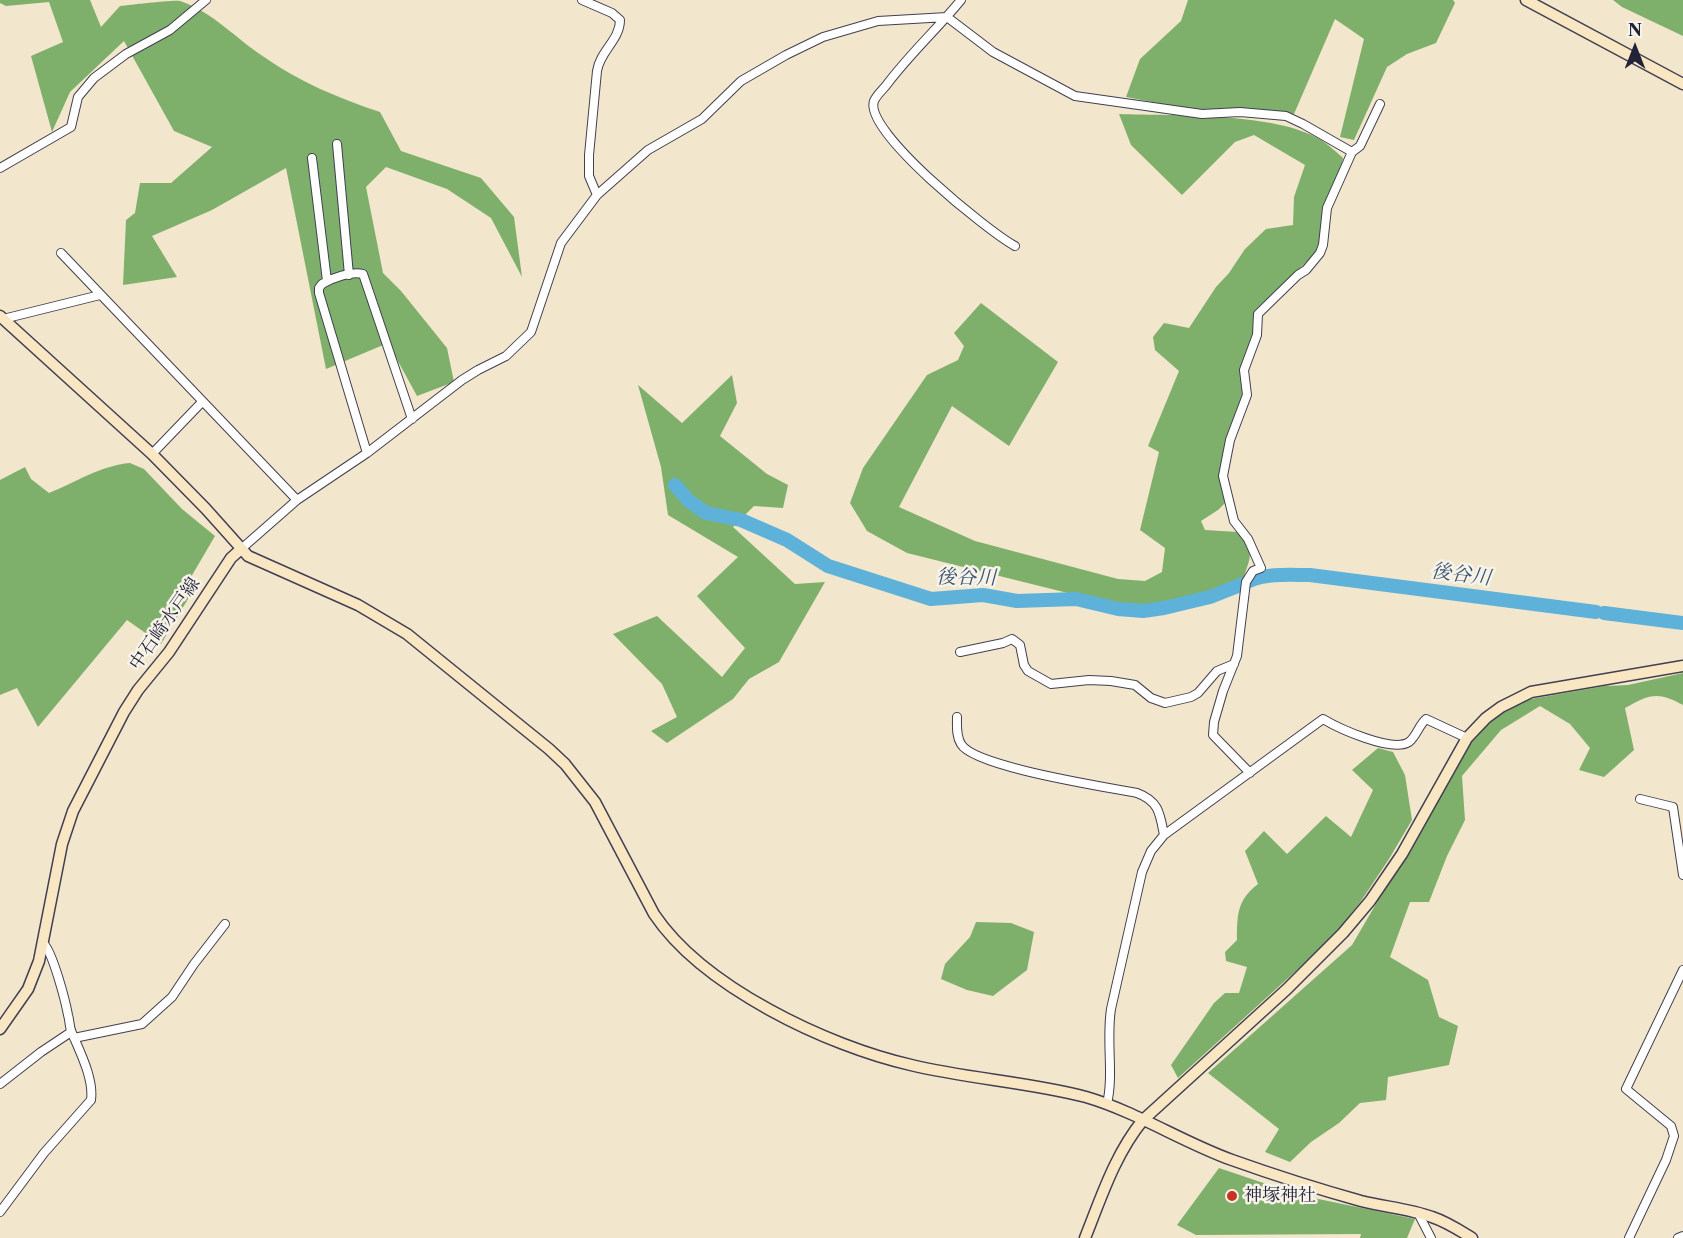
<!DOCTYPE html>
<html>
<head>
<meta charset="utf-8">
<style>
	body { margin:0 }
	#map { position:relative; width:1683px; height:1238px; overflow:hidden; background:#f2e6cd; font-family:"Libre Caslon Text",serif }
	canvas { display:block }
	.north { position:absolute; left:1605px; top:18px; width:60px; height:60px; -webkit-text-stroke:4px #f7f3e8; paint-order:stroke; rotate:0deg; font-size:16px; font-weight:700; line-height:24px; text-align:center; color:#22223b }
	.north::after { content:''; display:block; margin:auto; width:21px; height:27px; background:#22223b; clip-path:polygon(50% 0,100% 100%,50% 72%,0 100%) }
</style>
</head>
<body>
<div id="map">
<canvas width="1683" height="1238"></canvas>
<div class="north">N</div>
</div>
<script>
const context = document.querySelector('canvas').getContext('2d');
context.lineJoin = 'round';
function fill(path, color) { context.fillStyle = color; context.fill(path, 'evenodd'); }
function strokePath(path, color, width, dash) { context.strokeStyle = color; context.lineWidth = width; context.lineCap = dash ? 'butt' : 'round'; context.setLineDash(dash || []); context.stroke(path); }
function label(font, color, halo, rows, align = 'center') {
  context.font = font + ' "Libre Caslon Text","Noto Serif JP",serif'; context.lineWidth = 5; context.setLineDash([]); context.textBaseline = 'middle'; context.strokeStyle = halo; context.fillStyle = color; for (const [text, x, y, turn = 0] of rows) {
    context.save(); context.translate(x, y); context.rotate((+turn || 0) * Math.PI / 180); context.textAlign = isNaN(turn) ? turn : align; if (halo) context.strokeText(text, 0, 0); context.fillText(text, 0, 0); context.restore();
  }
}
const forest = new Path2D(`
	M0,0H90L101,27L120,6C133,5 169,0 180,1C213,12 235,38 264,57C300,82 338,98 380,112L401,151L481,178L514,217L522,277L491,218L447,189L386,167L366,187L383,273L401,291L447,348L454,382L417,396L388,343L326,369L286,168L212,210L152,236L177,277L123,285L126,220L135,213L140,183H171L212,147L174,131L124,41L70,92L52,132L31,56L63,42L49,2L6,6L0,3Z
	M1188,0H1453L1455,3L1436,43L1407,54L1387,67L1354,140L1340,137L1364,39L1335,19L1294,114L1269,110L1199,111L1126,97L1140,59L1181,21Z
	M1613,0H1683V36L1622,7Z
	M1119,114C1174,116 1275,112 1321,140C1329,145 1336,152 1343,158L1340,174L1322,210L1321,240L1315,254L1254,311L1253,335L1243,393L1226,438L1225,452L1219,475L1225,503L1218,510L1201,521L1205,530L1238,532C1256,557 1250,554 1243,581L1223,591L1180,600L1156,608H1128L907,553L867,531L850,503L863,468L927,375L958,360L964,346L954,333L981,303L1058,362L1009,446L952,406L899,507L975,541L1118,579L1145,581L1162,572L1165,548L1140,530L1159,452L1148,446L1179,371L1155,350L1153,337L1164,323L1189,328L1216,287L1229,273L1245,249L1266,229L1293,225L1294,197L1305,165L1254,135L1235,142L1182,195L1131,145Z
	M732,375L737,403L720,436L767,474L788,485L783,508L754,506L733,527L795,584L825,582L779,662L749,679L733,699L667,743L651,731L677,717L662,684L613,634L657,616L722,677L745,648L697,596L738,557L668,515L661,467L638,385L682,423Z
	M130,463L144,469L182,509L215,536L191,577L197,584L161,644L127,620L38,727L17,688L0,695V480L25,467L31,479L49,493C74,483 102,465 130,463Z
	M1683,673V705C1658,691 1649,694 1625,708L1634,750L1604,777L1579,770L1590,748L1570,724L1540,706L1501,730L1462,776L1465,820L1447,856L1429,902H1410L1390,957L1428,980L1439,1017L1458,1026L1449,1065L1388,1077L1386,1100L1360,1103L1339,1123L1311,1142L1290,1162L1265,1152L1279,1129L1208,1073L1352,945L1470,743L1493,718L1520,701L1605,686L1628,685Z
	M1378,748L1393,752L1405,775L1412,820L1389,859L1361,901L1330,940L1178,1078L1171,1065L1214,1003L1225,993H1239L1247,967L1226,961L1225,952L1237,940C1237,915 1237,900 1258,884L1245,851L1264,831L1287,854L1326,816L1351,837L1373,790L1352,770Z
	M976,922L1011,923L1034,932L1027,970L993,996L967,990L941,979L945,964L970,937Z
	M1219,1168L1299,1195L1415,1219L1407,1238H1360L1361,1234L1196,1235L1177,1225Z`);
const river = new Path2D(`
	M675,485L689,501L706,513L741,520L787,540L828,566L931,599L983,595L1017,601L1076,599L1118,609L1143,611L1164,608L1210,597L1243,584
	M1249,581C1268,573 1289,575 1310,575L1596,612
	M1604,613L1683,623`);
const street = new Path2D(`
	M582,0L612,13L620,20C620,40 600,51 597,71L589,155V176L597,195
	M961,0C938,28 910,54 888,83C884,89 877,94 874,101C863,131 989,232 1015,246
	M337,144L349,275
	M312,158L327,281
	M0,168L71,127L78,97L94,78L126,54L170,30L206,0
	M61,253L297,500
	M3,319L100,295
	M367,453L319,293V288L322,284C332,278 351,271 363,274L412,419
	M152,454L202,402
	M240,550L297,500L367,453L462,380L478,370L506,356L531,332L561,243L597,195L648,150L702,119L741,81L786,55L823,37L878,21L947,17L993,52L1075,96L1202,114L1240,112L1286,116L1303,124L1352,152
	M960,652L1003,643L1012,639L1020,645L1024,665L1028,671L1051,684L1089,680L1111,681L1135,685L1151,698L1165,703L1191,697L1198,693L1217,671L1234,664
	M957,717C957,726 956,736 961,744C974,767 1107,787 1137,793C1159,801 1160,814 1164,835
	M1250,773L1213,735L1214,722L1223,691L1237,656L1246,582L1253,571L1261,568L1248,539L1234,521L1223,476L1230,440L1247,395L1244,370L1257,335L1258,314L1298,275L1306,270L1320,253L1323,245L1327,208L1352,152L1360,146L1380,104
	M1640,799L1673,807L1683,875
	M74,1038L142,1024L172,997L194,964L225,924
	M0,1084L41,1052L71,1032
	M1107,1104C1114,1074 1106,1041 1111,1009L1142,872L1151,851L1164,835L1323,719C1338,728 1392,753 1409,742C1416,737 1419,725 1426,719L1467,738
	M0,1212L44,1153L91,1100C94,1079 80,1052 72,1033C69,1027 70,1021 68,1015C65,999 53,954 44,944
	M1418,1213L1431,1238
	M1629,1238L1666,1160L1674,1136L1671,1126L1626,1089L1683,970
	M1678,1238L1683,1236`);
const secondary = new Path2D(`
	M1526,0L1683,84
	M0,316L152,454L206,509L248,556L358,605L407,634L549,749L565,764L595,802L654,914C703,987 827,1046 911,1065C969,1079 1029,1082 1086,1097C1137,1112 1182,1142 1232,1160C1274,1175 1318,1189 1361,1201C1385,1207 1410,1209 1432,1217C1447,1222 1459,1230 1472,1238
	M0,1029L28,989L39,961L62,844L73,811L124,712L138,690L169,652L231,558L240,550
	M1085,1238C1101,1198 1115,1154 1143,1120L1287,989L1343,933L1370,901L1402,854L1467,738L1486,718L1501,707L1531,692L1683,666`);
const markers = [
	[1232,1196,6,"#c8321e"]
];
const streetNames = [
	["中石崎水戸線",165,624,-55]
];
const poiNames = [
	["神塚神社",1244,1196]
];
const waterNames = [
	["後谷川",1461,575,7],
	["後谷川",966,578,1]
];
fill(forest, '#7fb06b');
strokePath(river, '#5eb2da', 14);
strokePath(street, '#413f51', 10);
strokePath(secondary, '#413f51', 13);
strokePath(street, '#fff', 8);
strokePath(secondary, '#f9e7c3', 10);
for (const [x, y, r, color] of markers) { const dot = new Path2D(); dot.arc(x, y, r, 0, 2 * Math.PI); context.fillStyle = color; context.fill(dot); strokePath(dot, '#f7f3e8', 2); }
label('18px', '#22223b', '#f7f3e8', streetNames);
label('18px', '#22223b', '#f7f3e8', poiNames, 'left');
label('italic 20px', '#375473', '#f7f3e8', waterNames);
</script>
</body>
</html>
